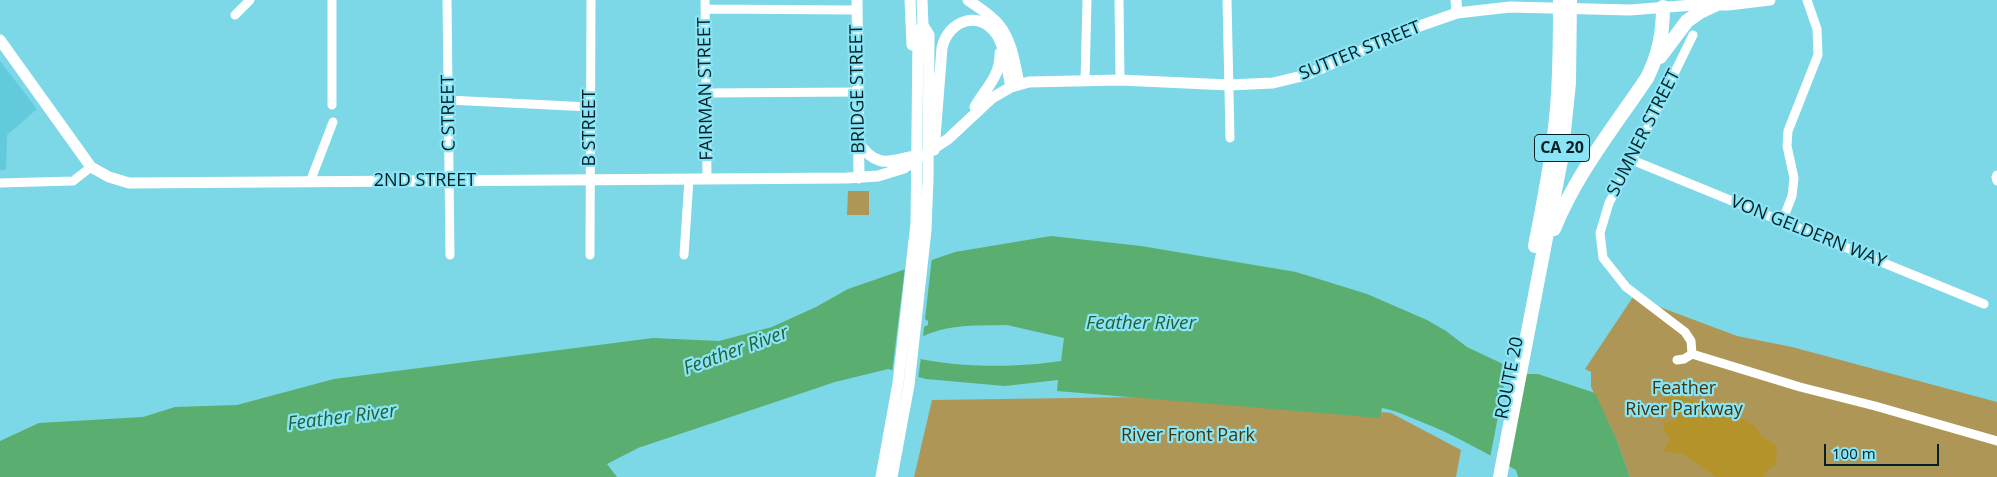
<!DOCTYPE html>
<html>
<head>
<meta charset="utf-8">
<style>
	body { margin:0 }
	#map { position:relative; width:1997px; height:477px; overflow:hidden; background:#7cd7e7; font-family:"Open Sans",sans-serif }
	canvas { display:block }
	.scale { position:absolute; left:1824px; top:444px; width:115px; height:22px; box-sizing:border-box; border:2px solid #032025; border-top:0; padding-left:6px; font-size:15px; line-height:18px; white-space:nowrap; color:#032025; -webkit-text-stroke:4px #89e4f5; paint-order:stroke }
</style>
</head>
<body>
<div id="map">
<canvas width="1997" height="477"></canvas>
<div class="scale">100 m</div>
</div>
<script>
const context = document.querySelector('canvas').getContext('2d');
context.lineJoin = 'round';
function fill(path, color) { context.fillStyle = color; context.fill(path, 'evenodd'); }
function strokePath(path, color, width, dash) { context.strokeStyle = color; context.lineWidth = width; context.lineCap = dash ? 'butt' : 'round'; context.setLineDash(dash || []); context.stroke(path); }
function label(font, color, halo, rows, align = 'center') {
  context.font = font + ' "Open Sans",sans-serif'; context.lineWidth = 4.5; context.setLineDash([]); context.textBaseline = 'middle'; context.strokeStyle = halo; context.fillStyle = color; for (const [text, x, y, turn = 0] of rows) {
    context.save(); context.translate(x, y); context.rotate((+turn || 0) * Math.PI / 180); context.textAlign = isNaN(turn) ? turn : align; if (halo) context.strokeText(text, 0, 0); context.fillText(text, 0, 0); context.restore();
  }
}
const built = new Path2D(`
	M0,61L37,109L7,135L6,170H0Z`);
const green = new Path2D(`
	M848,191H869V215H847Z
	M1633,297L1737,336L1792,347L1997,402V477H1630L1618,443L1591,387V372L1585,369Z
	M1212,396L1391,413L1461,450L1456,477H914L932,400Z`);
const forest = new Path2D(`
	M1673,394L1734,413L1756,427L1762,437L1776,445L1777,452L1776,464L1763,474L1765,477H1716L1683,454L1663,451L1670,439L1664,431L1663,423L1677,420L1663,399L1666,395Z`);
const water = new Path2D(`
	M1051,236L1141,246L1296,272L1367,294L1427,320L1446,331L1467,347L1524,374H1538L1595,393L1618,443L1630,477H1518L1516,470C1484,452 1453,434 1419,421C1407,416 1395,410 1382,408L1380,418L1057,391L1058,380L1005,386L926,379L888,369L835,382L638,448L607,464L617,477H0V441L39,423L143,417L175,407L237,405L334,379L653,338L719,341L772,327L816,307L848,289L955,252ZM1007,325L1064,338L1061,361C1016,368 957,368 912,357L911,343C941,323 972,326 1007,325Z`);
const pier = new Path2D(`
	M932,257L925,319L928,321V325L924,327L923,338L912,345L914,355L921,357L918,380L892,373L905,267Z
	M1508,364L1525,371L1506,467L1490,458Z`);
const minor = new Path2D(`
	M447,0L450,255
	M705,0L707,179
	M1119,0L1120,80
	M1227,0L1230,138
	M705,9L857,10
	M235,15L250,0
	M1085,81L1087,0
	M706,93L858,92
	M448,100L590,107
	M332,105V0
	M1632,160L1984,304
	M1997,175L1996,177L1997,181
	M310,182L333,122
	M0,183L73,181L91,167
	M1782,222L1792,196L1794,178L1787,146L1788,131L1818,55L1817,29L1807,0
	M590,255L591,0
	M684,255L689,179
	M1692,354L1691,341L1685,332L1626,287L1603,258L1600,233L1609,203L1632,160L1693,35
	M1692,354L1800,387L1875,406L1997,441
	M1677,360L1684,359L1692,354`);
const major = new Path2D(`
	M857,0L859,178
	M910,0L912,45
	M968,0C979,8 991,15 999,25C1012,40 1015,65 1019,84
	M1456,0L1457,13
	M0,40L91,167L109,177L129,183L847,178L878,176L904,168L948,139L992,98L1011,87L1029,82L1120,80L1229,85L1273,83L1306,75L1411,29L1457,13L1510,7L1630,10L1693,5H1728L1770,0
	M975,107C985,89 1001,76 1000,53
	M858,142C880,174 894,157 923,155
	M934,150L942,48C948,20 980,9 997,35C1006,50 1007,70 1011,87
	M881,477L898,383L916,223L918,35L923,25
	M892,477L909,385L926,230L928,179L929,35L923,25L922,0`);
const highway = new Path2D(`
	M1660,57L1687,21L1700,12L1715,5
	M1554,229C1576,174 1614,127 1647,78C1659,54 1663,33 1663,7
	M1535,246C1544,200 1553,154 1557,108C1560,72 1560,36 1560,0
	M1500,477L1561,160L1569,83L1570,0`);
const shields = [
	[1562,148,55]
];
const shieldNames = [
	["CA 20",1562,148]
];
const streetNames = [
	["SUTTER STREET",1360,51,-22],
	["FAIRMAN STREET",706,89,-91],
	["BRIDGE STREET",858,89,-91],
	["C STREET",449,113,-91],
	["B STREET",590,128,-90],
	["SUMNER STREET",1644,133,-63],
	["2ND STREET",425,181],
	["VON GELDERN WAY",1808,232,22],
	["ROUTE 20",1510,378,-79]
];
const parkNames = [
	["Feather",1684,389],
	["River Parkway",1684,410],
	["River Front Park",1188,436]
];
const waterNames = [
	["Feather River",1141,324],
	["Feather River",736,351,-20],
	["Feather River",342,418,-7]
];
fill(built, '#62cadb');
fill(green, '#ae9756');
fill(forest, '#b4932b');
fill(water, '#5aae70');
fill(pier, '#7cd7e7');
strokePath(minor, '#fff', 9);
strokePath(major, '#fff', 11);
strokePath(highway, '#fff', 14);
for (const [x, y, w] of shields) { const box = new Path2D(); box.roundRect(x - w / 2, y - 13.5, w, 27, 4); context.fillStyle = '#89e4f5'; context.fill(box); strokePath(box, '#032025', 1); }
label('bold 16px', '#032025', null, shieldNames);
label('18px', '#032025', '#89e4f5', streetNames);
label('18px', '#43360a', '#89e4f5', parkNames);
label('italic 19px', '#256036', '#89e4f5', waterNames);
</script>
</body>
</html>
